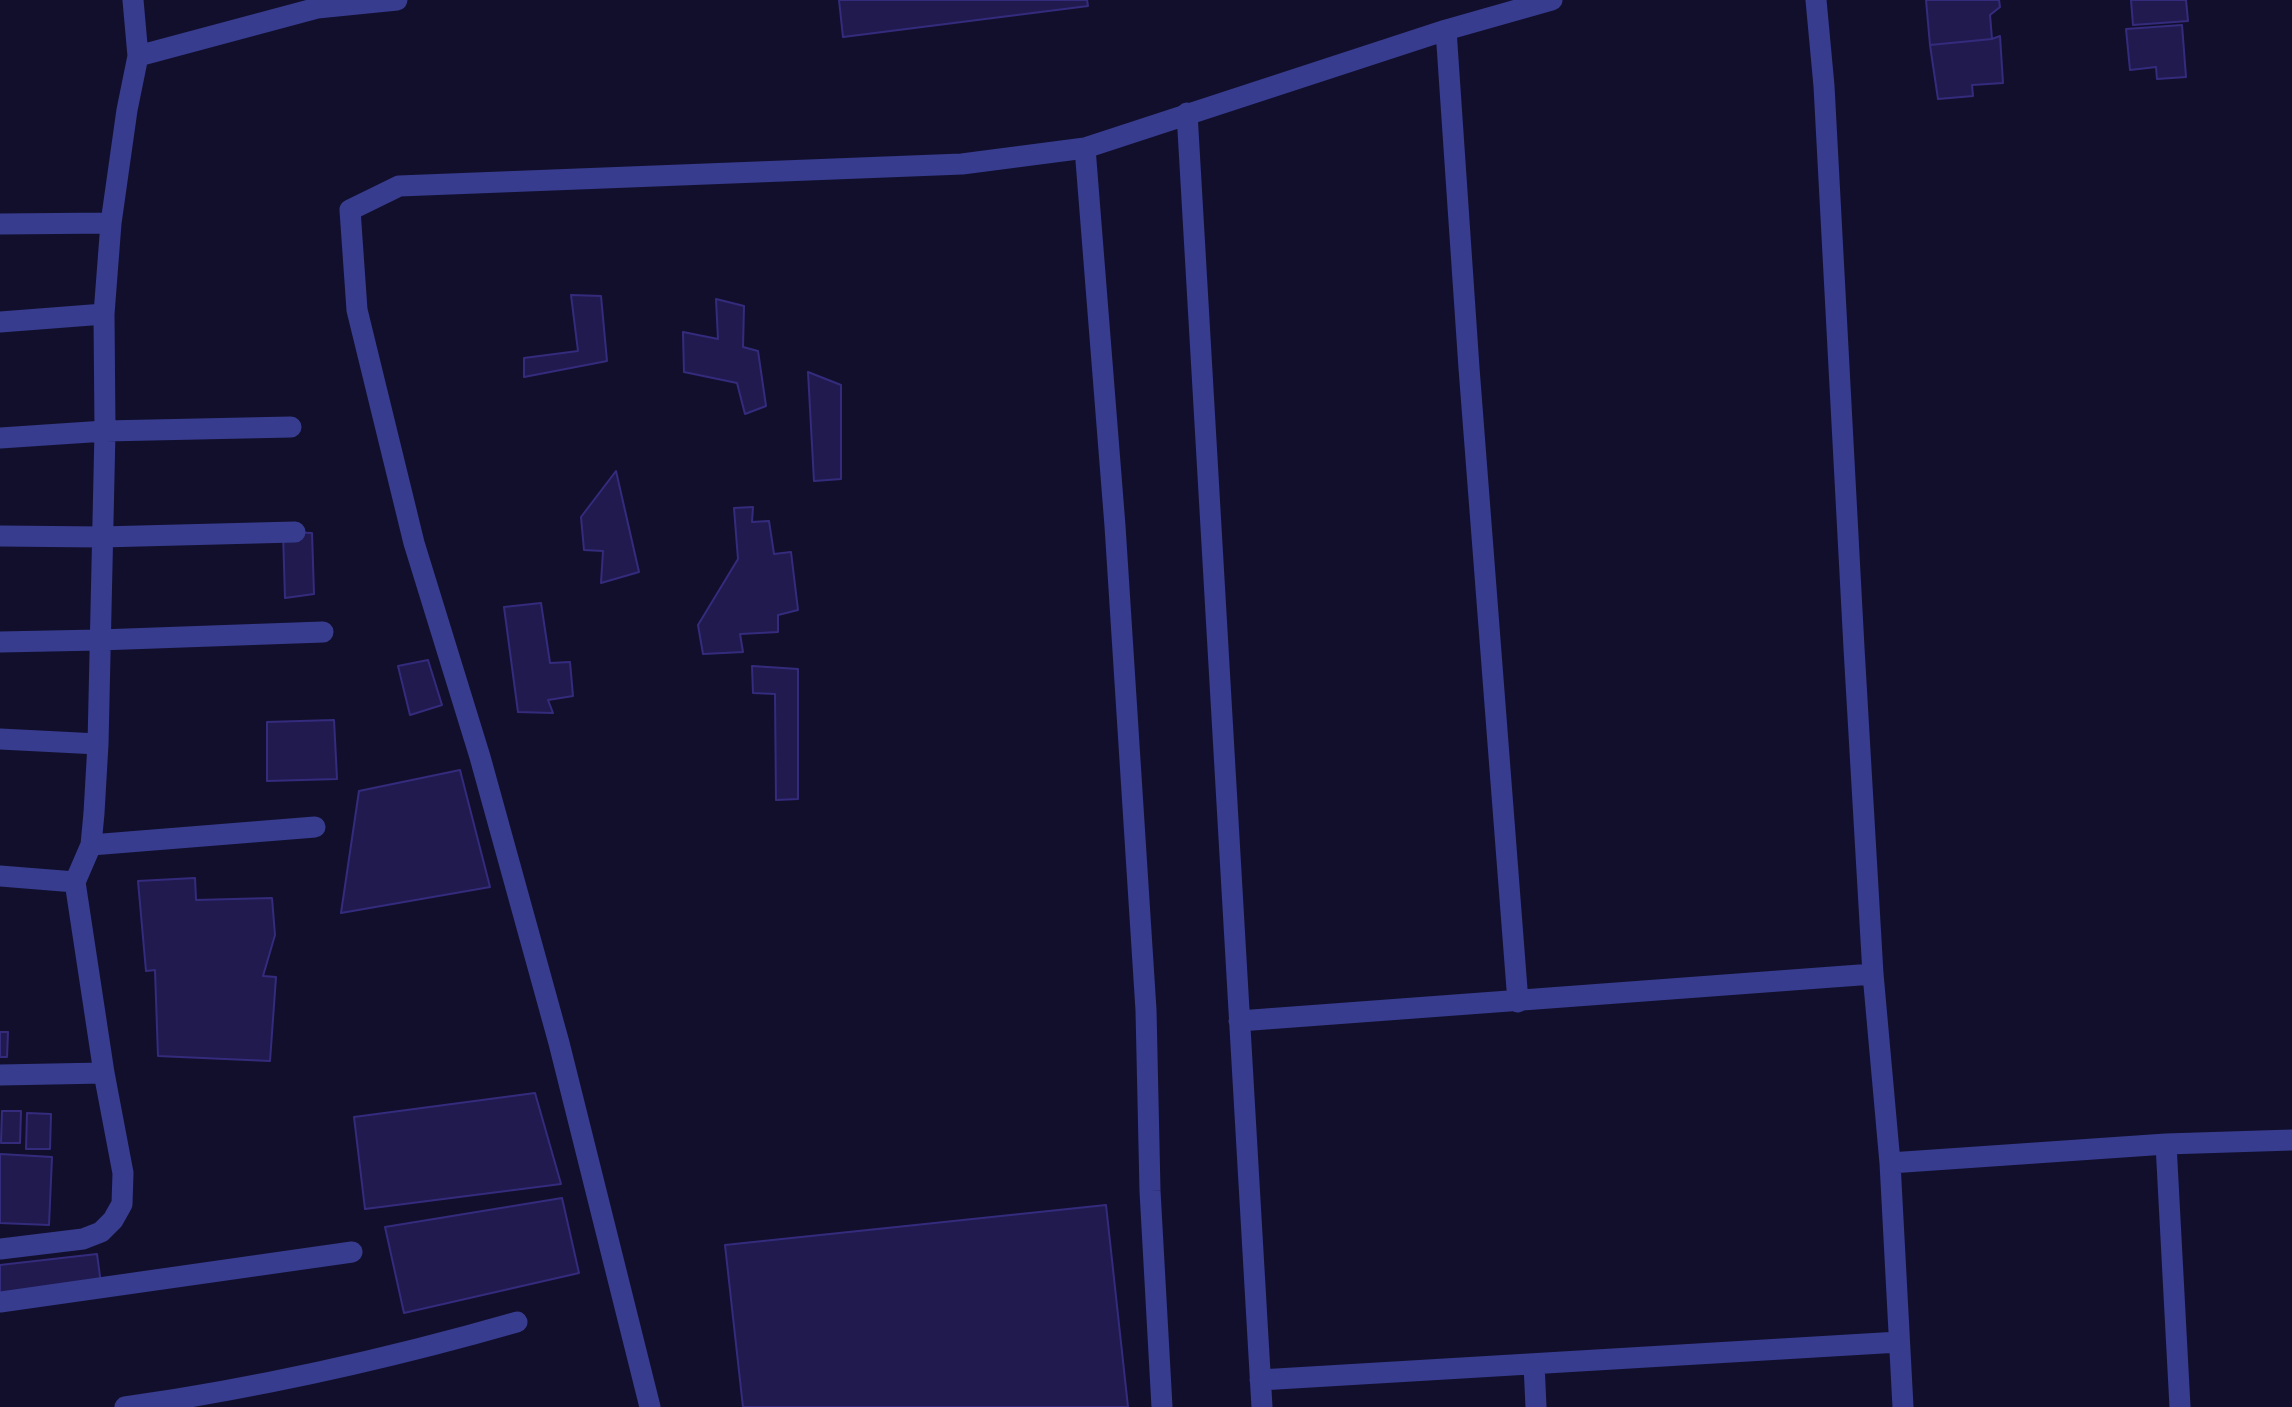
<!DOCTYPE html>
<html>
<head>
<meta charset="utf-8">
<style>
	body { margin:0 }
	canvas { display:block; background:#120f2d }
</style>
</head>
<body>
<canvas width="2292" height="1407"></canvas>
<script>
const context = document.querySelector('canvas').getContext('2d');
context.lineJoin = 'round';
function fill(path, color) { context.fillStyle = color; context.fill(path, 'evenodd'); }
function strokePath(path, color, width, dash) { context.strokeStyle = color; context.lineWidth = width; context.lineCap = dash ? 'butt' : 'round'; context.setLineDash(dash || []); context.stroke(path); }
const building = new Path2D(`
	M839,0H1087L1088,6L843,37Z
	M1926,0H1999L2000,7L1990,15L1992,39L1930,45Z
	M2131,0H2186L2188,21L2133,25Z
	M2182,25L2186,77L2157,79L2156,67L2130,70L2126,29Z
	M2000,36L2003,83L1972,85L1973,96L1938,99L1930,45L1992,39Z
	M571,295L601,296L607,361L524,377V358L578,351Z
	M716,299L744,306L743,347L758,351L766,406L745,414L737,383L684,372L683,332L718,339Z
	M808,372L841,385V479L814,481Z
	M616,471L639,572L601,583L603,551L584,550L581,517Z
	M753,507L752,522L769,521L774,554L791,552L798,610L778,615V632L740,634L743,652L703,654L698,625L738,559L734,508Z
	M283,532L312,533L314,594L285,598Z
	M541,603L550,663L570,662L573,696L548,700L553,713L518,712L504,607Z
	M428,660L442,705L410,715L398,666Z
	M752,666L798,669V799L776,800L775,694L753,693Z
	M334,720L337,779L267,781V722Z
	M460,770L490,887L341,913L359,791Z
	M195,878L196,900L272,898L275,935L263,976L276,977L270,1061L158,1056L155,970L146,971L138,881Z
	M0,1032H8L7,1057H0Z
	M535,1093L561,1184L365,1209L354,1117Z
	M2,1111H21L20,1143H1Z
	M27,1113L51,1114L50,1149H26Z
	M0,1154L52,1157L49,1225L0,1223Z
	M562,1198L579,1273L404,1313L385,1227Z
	M1106,1205L1128,1407H743L725,1245Z
	M97,1254L101,1284L0,1294V1265Z`);
const lane = new Path2D(`
	M1816,0L1824,86L1854,648L1873,974L1890,1163L1903,1407
	M1446,30L1469,368L1518,1002
	M1187,113L1262,1407
	M1085,148L1115,526L1146,1010L1150,1191L1162,1407
	M1239,1021L1873,974
	M2166,1144L2180,1407
	M1890,1163L2166,1144L2292,1140
	M1534,1364L1536,1407
	M1260,1380L1899,1342
	M650,1407L559,1043L480,757L414,543L357,310L350,210L399,186L962,164L1085,148L1446,30L1552,0`);
const street = new Path2D(`
	M138,56L317,8L397,0
	M0,224L111,223
	M0,322L104,314
	M0,438L105,431L291,427
	M0,536L101,537L295,532
	M0,642L99,640L323,632
	M0,739L98,744
	M91,845L315,827
	M0,876L75,882
	M0,1075L104,1073
	M0,1249L83,1239L101,1232L113,1220L122,1204L123,1173L104,1073L75,882L91,845L94,813L98,744L105,431L104,314L111,223L127,110L138,56L133,0
	M0,1302L352,1252
	M125,1407C258,1388 388,1359 517,1322`);
fill(building, '#201a4f');
strokePath(building, '#342b7d', 2);
strokePath(lane, '#373c8f', 21);
strokePath(street, '#373c8f', 21);
</script>
</body>
</html>
